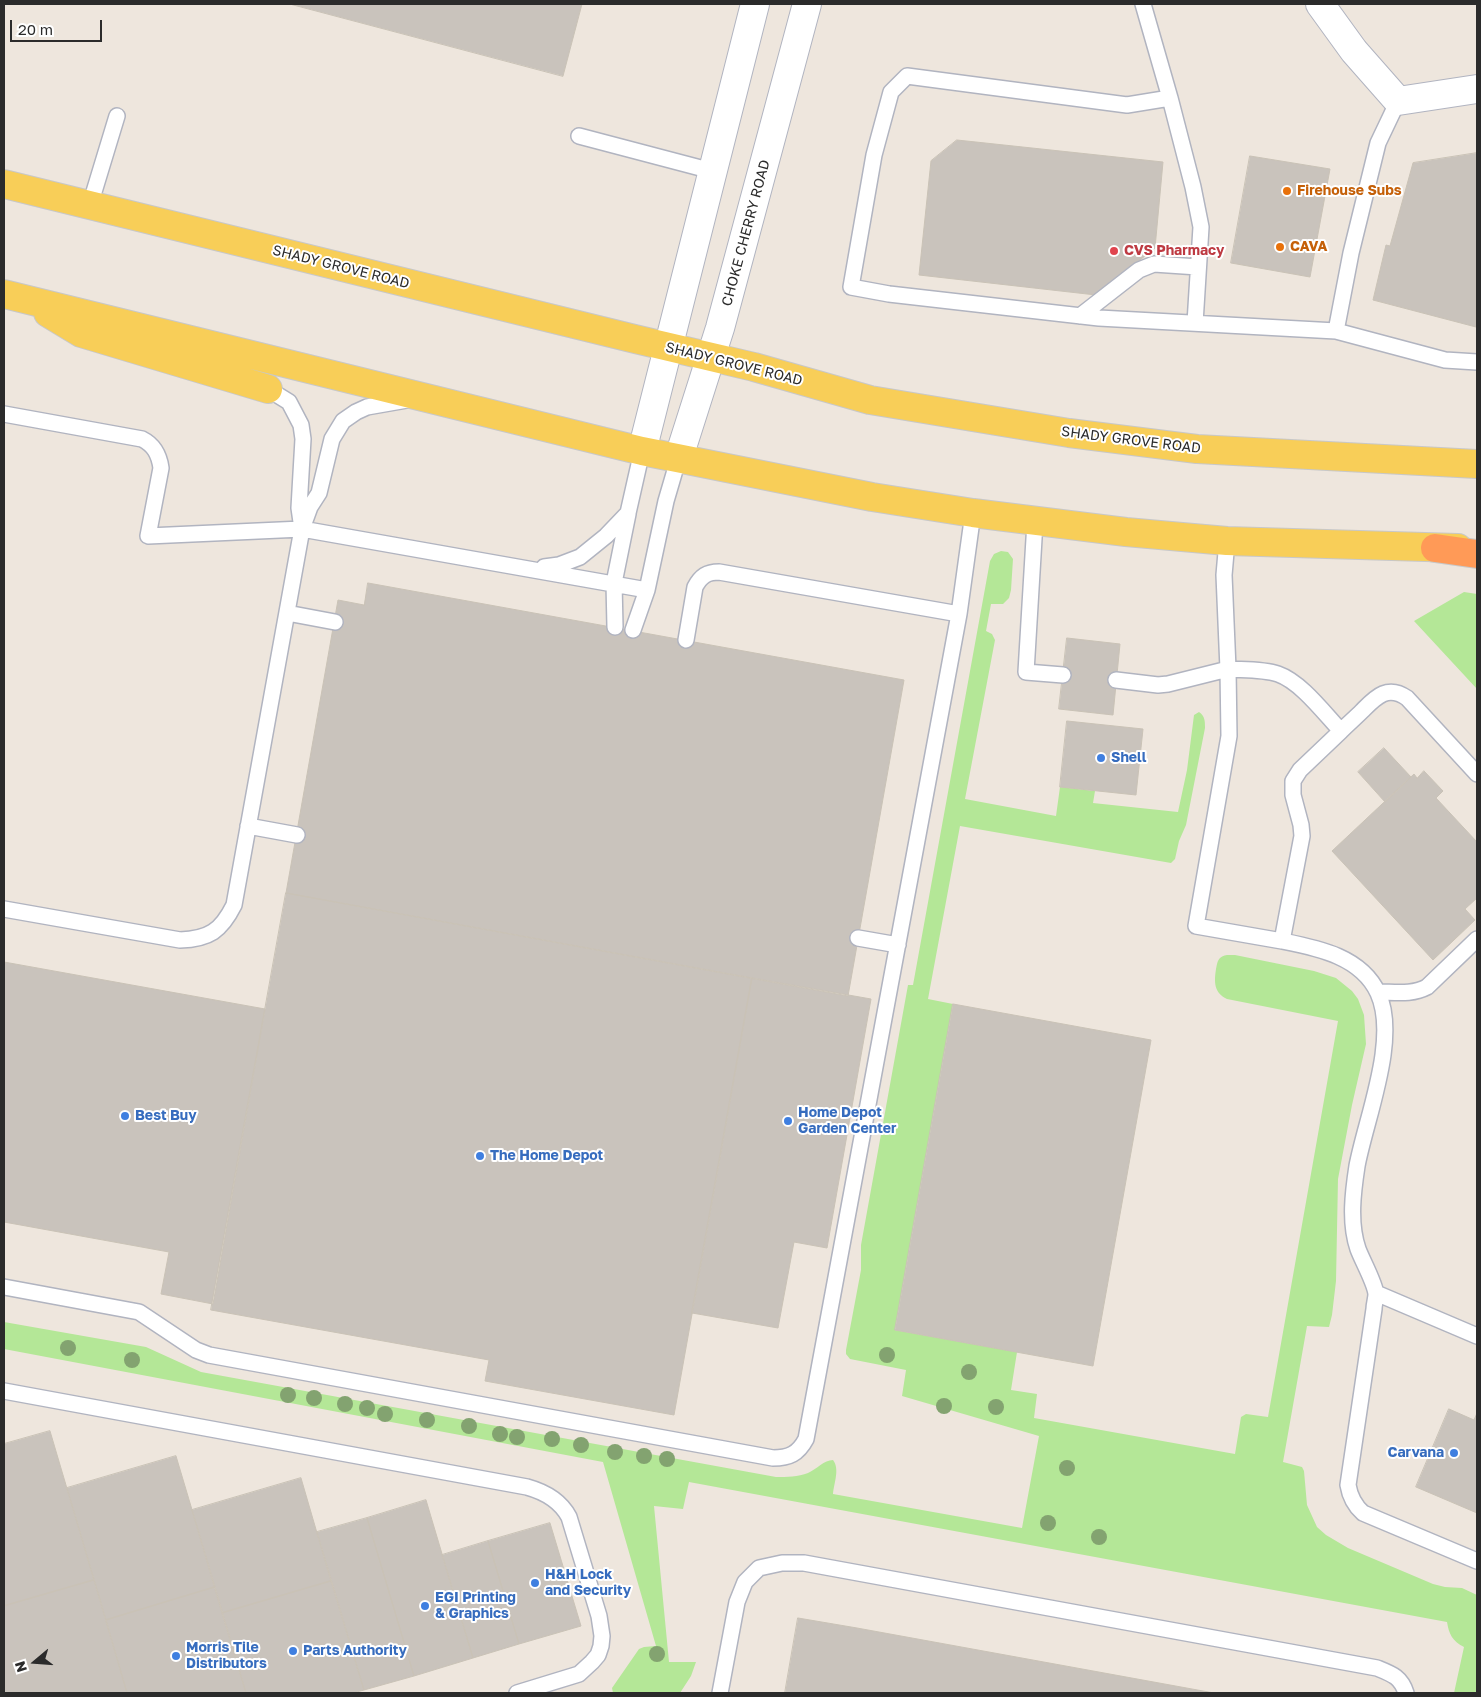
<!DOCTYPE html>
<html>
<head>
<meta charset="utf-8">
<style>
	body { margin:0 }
	#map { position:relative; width:1481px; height:1697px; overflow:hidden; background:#eee6dd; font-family:"Golos Text",sans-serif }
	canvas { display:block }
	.frame { position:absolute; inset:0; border:5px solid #2b2b2b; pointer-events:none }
	.north { position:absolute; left:10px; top:1637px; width:50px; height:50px; -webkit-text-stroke:4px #fff; paint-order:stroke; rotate:252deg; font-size:14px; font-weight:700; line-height:20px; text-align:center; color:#2b2b2b }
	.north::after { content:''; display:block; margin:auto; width:18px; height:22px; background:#2b2b2b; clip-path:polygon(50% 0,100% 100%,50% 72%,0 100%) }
	.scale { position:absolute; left:10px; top:20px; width:92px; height:22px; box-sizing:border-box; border:2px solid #2b2b2b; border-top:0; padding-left:6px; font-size:15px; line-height:18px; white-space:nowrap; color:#2b2b2b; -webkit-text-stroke:4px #fff; paint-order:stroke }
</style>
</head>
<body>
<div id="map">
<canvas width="1481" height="1697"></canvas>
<div class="frame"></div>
<div class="north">N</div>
<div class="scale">20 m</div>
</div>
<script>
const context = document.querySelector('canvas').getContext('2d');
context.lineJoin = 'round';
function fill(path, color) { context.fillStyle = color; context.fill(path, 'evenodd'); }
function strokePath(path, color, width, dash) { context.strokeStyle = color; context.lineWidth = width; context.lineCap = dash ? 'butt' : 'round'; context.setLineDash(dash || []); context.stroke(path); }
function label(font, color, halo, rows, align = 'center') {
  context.font = font + ' "Golos Text",sans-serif'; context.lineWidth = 4; context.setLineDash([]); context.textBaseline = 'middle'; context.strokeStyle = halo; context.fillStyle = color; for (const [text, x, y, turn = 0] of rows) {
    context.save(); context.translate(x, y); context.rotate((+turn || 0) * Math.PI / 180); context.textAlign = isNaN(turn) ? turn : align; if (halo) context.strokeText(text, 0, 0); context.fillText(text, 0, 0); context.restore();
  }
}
const green = new Path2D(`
	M1001,551L1008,552L1013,559L1011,590L1009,598L1003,604H991L986,631L992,634L995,640L965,799L1056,816L1060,787L1095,791L1093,803L1178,812L1187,770L1194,715L1199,712C1205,716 1205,721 1205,728L1186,825L1179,841L1175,859L1171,863L960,826L928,999L953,1004L895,1330L1017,1352L1011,1390L1037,1394L1034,1418L1235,1454L1241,1417L1246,1414L1268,1417L1338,1021L1227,999C1214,993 1214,982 1216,969C1217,965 1217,961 1220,958C1224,954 1230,955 1235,955L1314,971L1336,978L1352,991L1358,999L1364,1015L1366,1044L1352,1105L1338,1179L1336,1281L1332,1315L1329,1327L1307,1326L1283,1462L1302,1467L1304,1471L1307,1505L1317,1527L1326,1535L1348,1548L1433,1584L1445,1587L1462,1588L1477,1595V1693H1454L1464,1647C1452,1641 1449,1634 1447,1622L689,1482L683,1509L654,1506L669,1662H696L691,1676L680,1693H613L612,1688L639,1649L644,1647L656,1646L603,1462L4,1349V1322L146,1347L201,1372L776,1477C787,1477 798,1477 808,1473C817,1469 824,1460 833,1460C840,1469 834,1483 833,1494L1022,1528L1039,1436L902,1396L906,1370L850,1359L846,1354V1350L861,1270V1245L908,985H913L990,561L994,554Z
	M1464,592L1477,594V689L1414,621Z`);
const building = new Path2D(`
	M290,4H582L563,76Z
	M957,140L1163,162L1155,248L1096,295L919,275L931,161Z
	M1477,153L1476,327L1373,300L1386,245L1390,246L1413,163Z
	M1250,156L1330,169L1310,277L1231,263Z
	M368,583L904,680L848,996L286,893L338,600L364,605Z
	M1067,638L1120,644L1113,715L1059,709Z
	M1067,721L1143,729L1136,795L1060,787Z
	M1384,748L1411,777L1385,802L1358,772Z
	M1424,771L1443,791L1436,798L1477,842V898L1465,909L1475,920L1433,960L1332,851L1414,774L1417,778Z
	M286,893L752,978L674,1415L485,1381L489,1360L211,1310Z
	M4,962L265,1009L213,1304L161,1294L169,1252L4,1222Z
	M752,978L871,999L827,1248L794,1242L778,1328L692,1313Z
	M953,1004L1151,1040L1093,1366L895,1330Z
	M1449,1409L1474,1420L1477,1413V1513L1416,1487Z
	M50,1431L94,1580L4,1606V1444Z
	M176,1456L215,1587L106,1620L67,1488Z
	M301,1478L331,1581L222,1613L192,1510Z
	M426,1500L473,1658L414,1676L367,1518Z
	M367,1518L414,1676L364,1690L317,1532Z
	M550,1523L581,1626L519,1644L488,1541Z
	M488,1541L519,1644L473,1658L442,1555Z
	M94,1580L127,1693H4V1606Z
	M331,1581L364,1690L353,1693H246L222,1613Z
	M215,1587L246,1693H127L106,1620Z
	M798,1618L857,1628L1214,1693H785Z`);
const lane = new Path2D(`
	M1143,4L1170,98L1127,105L907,76L891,92L874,155L851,287L889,294L1099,318L1336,331L1445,360L1477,362
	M1170,98L1193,187L1201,227L1195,323
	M579,136L712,171
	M90,205L117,116
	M1080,316L1139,270L1154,264L1198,267
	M1336,331L1351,253L1378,143L1398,101
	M268,389L289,402L301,425L303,439L299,508L302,529L310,507L319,493L332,439L343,421L356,412L367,407L407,400
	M4,414L142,439C154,445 159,454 161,468L148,536L302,529L647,590
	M1035,522L1026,672L1063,675
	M544,567L559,565L580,557L606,536L628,513L642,451
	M287,613L335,622
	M615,627L614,583L628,514
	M633,630L647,590L666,501L678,460
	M686,640L695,587C701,576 707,572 719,572L959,614L973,513
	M1228,669C1244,670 1263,669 1278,674C1301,682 1324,713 1341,731L1300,770L1293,781V795L1301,825L1302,836L1282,941L1196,926L1229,736Z
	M1116,680L1158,685L1168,684L1228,669L1224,575L1227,541
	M1341,731C1348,724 1355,718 1362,711C1375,698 1387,684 1407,698L1477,774
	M248,826L297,835
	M4,909L180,940C209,939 221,931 234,905L302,529
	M858,938L898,945
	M1282,941C1317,948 1361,956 1378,993C1399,1039 1366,1118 1357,1166C1353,1192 1349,1223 1358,1249C1362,1260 1375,1283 1376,1294C1376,1299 1374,1304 1374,1309C1372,1323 1370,1336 1368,1350C1361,1395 1355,1440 1348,1485C1350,1497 1354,1505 1363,1513L1477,1561
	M1378,992C1395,992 1412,995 1427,987L1477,939
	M4,1287L139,1312L196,1350L209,1355L773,1458C789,1458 798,1454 806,1439L959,614
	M1376,1293L1477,1336
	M4,1391L527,1487C545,1492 560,1500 569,1517L599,1616L602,1636L601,1646L598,1655L592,1662L579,1674L517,1693
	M720,1693L737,1602L745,1582L759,1568L782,1563H804L1377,1668C1392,1674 1401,1677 1406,1693`);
const street = new Path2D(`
	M1320,4L1354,51L1398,101L1477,89`);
const secondary = new Path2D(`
	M642,451L755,4
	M678,460L720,328L807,4`);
const primary = new Path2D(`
	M4,184L635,339L754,367L870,400L1069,433L1197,449L1477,464
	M4,294L642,451L872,497L973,513L1126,532L1227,541L1458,548
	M48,313L81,333L268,389`);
const highway = new Path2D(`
	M1435,548L1477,554`);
const trees = [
	[68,1348],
	[887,1355],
	[132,1360],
	[969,1372],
	[288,1395],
	[314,1398],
	[345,1404],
	[944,1406],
	[996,1407],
	[367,1408],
	[385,1414],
	[427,1420],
	[469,1426],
	[500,1434],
	[517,1437],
	[552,1439],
	[581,1445],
	[615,1452],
	[644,1456],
	[667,1459],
	[1067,1468],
	[1048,1523],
	[1099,1537],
	[657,1654]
];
const markers = [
	[1287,191,5,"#e8710a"],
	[1280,247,5,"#e8710a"],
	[1114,251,5,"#e0444e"],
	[1101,758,5,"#3f7fe0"],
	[125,1116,5,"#3f7fe0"],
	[788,1121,5,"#3f7fe0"],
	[480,1156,5,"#3f7fe0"],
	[1454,1453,5,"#3f7fe0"],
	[535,1583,5,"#3f7fe0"],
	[425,1606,5,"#3f7fe0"],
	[293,1651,5,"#3f7fe0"],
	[176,1656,5,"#3f7fe0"]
];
const foodNames = [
	["Firehouse Subs",1297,191],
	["CAVA",1290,247]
];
const streetNames = [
	["CHOKE CHERRY ROAD",746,233,-75],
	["SHADY GROVE ROAD",341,267,14],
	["SHADY GROVE ROAD",734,364,14],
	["SHADY GROVE ROAD",1131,440,7]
];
const healthNames = [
	["CVS Pharmacy",1124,251]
];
const shopNames = [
	["Shell",1111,758],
	["Home Depot",798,1113],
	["Garden Center",798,1129],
	["Best Buy",135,1116],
	["The Home Depot",490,1156],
	["Carvana",1444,1453,"right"],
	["H&H Lock",545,1575],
	["and Security",545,1591],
	["EGI Printing",435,1598],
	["& Graphics",435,1614],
	["Morris Tile",186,1648],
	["Distributors",186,1664],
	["Parts Authority",303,1651]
];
fill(green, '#b4e797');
fill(building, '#c9c3bc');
strokePath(building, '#c9c2b6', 1);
strokePath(lane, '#b1b4c0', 18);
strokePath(street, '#b1b4c0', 30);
strokePath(secondary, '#b1b4c0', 30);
strokePath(primary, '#c8c8c8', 30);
strokePath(highway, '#c8c8c8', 30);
strokePath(lane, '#fff', 15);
strokePath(street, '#fff', 28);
strokePath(secondary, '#fff', 28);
strokePath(primary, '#f8ce58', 28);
strokePath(highway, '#ff9a57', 28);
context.fillStyle = '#83a370';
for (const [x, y] of trees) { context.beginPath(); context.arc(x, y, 8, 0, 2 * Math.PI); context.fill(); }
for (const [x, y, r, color] of markers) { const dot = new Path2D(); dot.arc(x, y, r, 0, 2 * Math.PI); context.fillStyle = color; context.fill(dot); strokePath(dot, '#fff', 2); }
label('bold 14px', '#c56008', '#fff', foodNames, 'left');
label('14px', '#2b2b2b', '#fff', streetNames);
label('bold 14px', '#be3a42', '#fff', healthNames, 'left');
label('bold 14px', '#366cbe', '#fff', shopNames, 'left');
</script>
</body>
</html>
